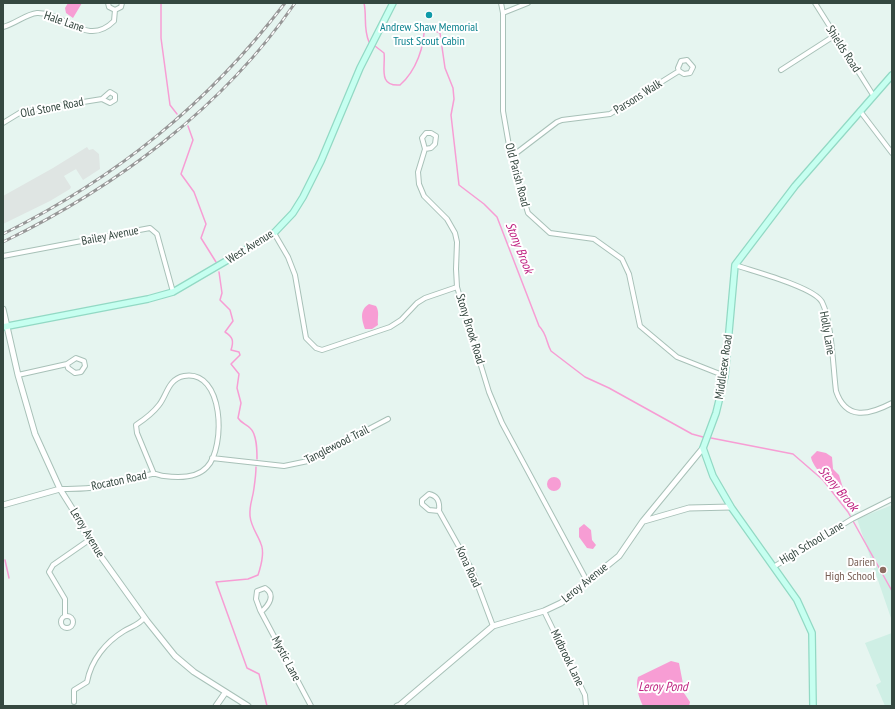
<!DOCTYPE html>
<html>
<head>
<meta charset="utf-8">
<style>
	body { margin:0 }
	#map { position:relative; width:895px; height:709px; overflow:hidden; background:#e6f5f0; font-family:"PT Sans Narrow",sans-serif }
	canvas { display:block }
	.frame { position:absolute; inset:0; border:4px solid #354840; pointer-events:none }
</style>
</head>
<body>
<div id="map">
<canvas width="895" height="709"></canvas>
<div class="frame"></div>
</div>
<script>
const context = document.querySelector('canvas').getContext('2d');
context.lineJoin = 'round';
function fill(path, color) { context.fillStyle = color; context.fill(path, 'evenodd'); }
function strokePath(path, color, width, dash) { context.strokeStyle = color; context.lineWidth = width; context.lineCap = dash ? 'butt' : 'round'; context.setLineDash(dash || []); context.stroke(path); }
function label(font, color, halo, rows, align = 'center') {
  context.font = font + ' "PT Sans Narrow",sans-serif'; context.lineWidth = 4; context.setLineDash([]); context.textBaseline = 'middle'; context.strokeStyle = halo; context.fillStyle = color; for (const [text, x, y, turn = 0] of rows) {
    context.save(); context.translate(x, y); context.rotate((+turn || 0) * Math.PI / 180); context.textAlign = isNaN(turn) ? turn : align; if (halo) context.strokeText(text, 0, 0); context.fillText(text, 0, 0); context.restore();
  }
}
const education = new Path2D(`
	M892,505V621L857,519Z
	M892,633V706H885L876,685L881,682L865,643Z`);
const parking = new Path2D(`
	M87,147L89,150L93,149L99,154L100,169L83,180L74,166L76,169L64,176L71,187L70,189L50,201L3,224V196L53,168Z`);
const water = new Path2D(`
	M68,3H82L73,18L66,13L65,8Z
	M369,304L376,306C380,312 377,319 378,325L372,329H365C362,320 359,310 369,304Z
	M817,451L826,453L832,457L833,469L839,475L843,488L842,492C833,488 812,467 811,457Z
	M547 484a7 7 0 1 1 14 0a7 7 0 1 1-14 0Z
	M584,524L591,530L592,540L596,545L593,549L587,548L579,537V528Z
	M671,661L679,663L684,689L682,690L690,702L689,706H643C639,698 635,686 638,677Z`);
const stream = new Path2D(`
	M161,3V38L170,105L177,114
	M364,3C367,16 363,28 369,42
	M375,46L384,53C386,65 377,87 400,85C416,71 425,46 424,26L440,33L445,68L453,88L454,99L451,115L459,185L484,204L497,217L539,326C547,334 546,342 551,351L585,377L609,388L692,434L703,437
	M188,126L193,140L181,174L194,192L206,224L201,238L216,262
	M219,272L222,293L220,300L230,310L233,321L225,332C233,337 234,341 231,350L239,352L240,355L231,364L239,374L237,388L241,403L238,418C241,423 246,424 250,428C257,434 257,450 257,459
	M711,438L793,454L823,480L848,512L892,591
	M256,467C256,474 255,481 254,488C253,498 249,505 250,516C251,527 258,535 261,544C265,553 261,566 258,575L248,579L216,582L247,668L259,674L267,706
	M5,560L9,578`);
const minor = new Path2D(`
	M108,3L109,7L115,10L121,7L122,3
	M501,3L503,13V111L511,157L528,213L550,233L594,239L622,259L629,274L640,326L677,357L725,376
	M815,3L873,95
	M503,13L528,3
	M3,27C15,24 26,14 37,13C65,12 87,48 114,21L115,10
	M781,70L834,36
	M860,111L892,153
	M3,123L21,112L102,99L110,92L115,95V100L110,103L102,99
	M425,149L431,148L435,144L436,136L431,133H426L422,138L425,149L418,172L419,184L424,196L447,219L455,233L457,242L456,269L457,287L489,392L502,423L587,581
	M511,157L557,122L562,120L610,114L679,71L678,68L681,61L687,60L693,67L690,73L684,74L679,71
	M274,233L288,257L295,275L306,338L316,348L322,350L390,327L401,320L417,303L425,298L457,287
	M3,256L150,228L157,234L173,292
	M735,265C752,271 814,287 822,302C832,322 833,368 836,391C846,421 869,415 892,403
	M18,375L67,364L76,358L84,361L85,366L81,372L75,373L68,368L67,364
	M212,458L284,466L308,461L388,419
	M60,489C75,489 90,489 105,486C121,483 136,477 152,474C156,473 160,476 164,476C178,478 197,478 207,467C226,447 224,369 184,376C168,379 167,395 159,405C153,413 145,419 136,425L137,433L154,474
	M439,511C440,502 438,496 429,494L422,500V504L429,510L439,511L472,570L493,626
	M775,566L852,519L892,499
	M544,611L585,695L586,706
	M261,612C269,605 276,595 265,588L257,591L256,599L260,610L311,706
	M65,616V599L49,572L53,565L89,540
	M61 622a6 6 0 1 1 12 0a6 6 0 1 1-12 0Z
	M74,702V690L87,682C91,660 106,642 124,631C132,626 139,625 144,618`);
const tertiary = new Path2D(`
	M3,309L18,375L35,434L60,489L75,513L89,540L147,621L175,656L194,672L248,706
	M3,505L60,489
	M644,521L689,508L731,507
	M216,706L225,693
	M397,706L400,705L493,626L544,611L561,603L619,556L643,521L703,448`);
const secondary = new Path2D(`
	M3,327L148,299L173,292L274,233L293,213L303,197L321,161L360,68L393,3
	M813,706L812,633L797,600L731,507L713,476L703,448L716,413L725,376L735,265L795,186L892,75`);
const rail = new Path2D(`
	M3,234C116,178 208,104 285,3
	M3,242C116,187 223,108 295,3`);
const markers = [
	[429,15,4,"#0f9aa8"],
	[883,570,4,"#8d6e63"]
];
const streetNames = [
	["Hale Lane",64,22,19],
	["Shields Road",843,49,57],
	["Parsons Walk",638,97,-32],
	["Old Stone Road",52,108,-11],
	["Old Parish Road",517,175,75],
	["Bailey Avenue",110,236,-11],
	["West Avenue",250,247,-32],
	["Stony Brook Road",470,329,73],
	["Holly Lane",827,333,80],
	["Middlesex Road",724,367,-82],
	["Tanglewood Trail",337,445,-27],
	["Rocaton Road",119,481,-12],
	["Leroy Avenue",87,533,59],
	["High School Lane",812,543,-31],
	["Kona Road",468,567,65],
	["Leroy Avenue",585,583,-39],
	["Midbrook Lane",567,658,64],
	["Mystic Lane",286,659,62]
];
const cultureNames = [
	["Andrew Shaw Memorial",429,28],
	["Trust Scout Cabin",429,42]
];
const educationNames = [
	["Darien",875,563],
	["High School",875,577]
];
const waterNames = [
	["Stony Brook",519,248,68],
	["Stony Brook",838,489,50],
	["Leroy Pond",663,687]
];
fill(education, '#cfefe5');
fill(parking, '#dfe5e3');
fill(water, '#f79dd4');
strokePath(stream, '#f79dd4', 1.5);
strokePath(minor, '#a8c1b8', 6);
strokePath(tertiary, '#a8c1b8', 7);
strokePath(secondary, '#92d9c4', 8);
strokePath(minor, '#fff', 4);
strokePath(tertiary, '#fff', 5);
strokePath(secondary, '#c6fff0', 5.5);
strokePath(rail, '#979797', 3);
strokePath(rail, '#fff', 1.5, [4.5]);
for (const [x, y, r, color] of markers) { const dot = new Path2D(); dot.arc(x, y, r, 0, 2 * Math.PI); context.fillStyle = color; context.fill(dot); strokePath(dot, '#fff', 1.5); }
label('12px', '#354840', '#fff', streetNames);
label('12px', '#0d838f', '#fff', cultureNames);
label('12px', '#785e54', '#fff', educationNames, 'right');
label('italic 13px', '#bf2381', '#fff', waterNames);
</script>
</body>
</html>
